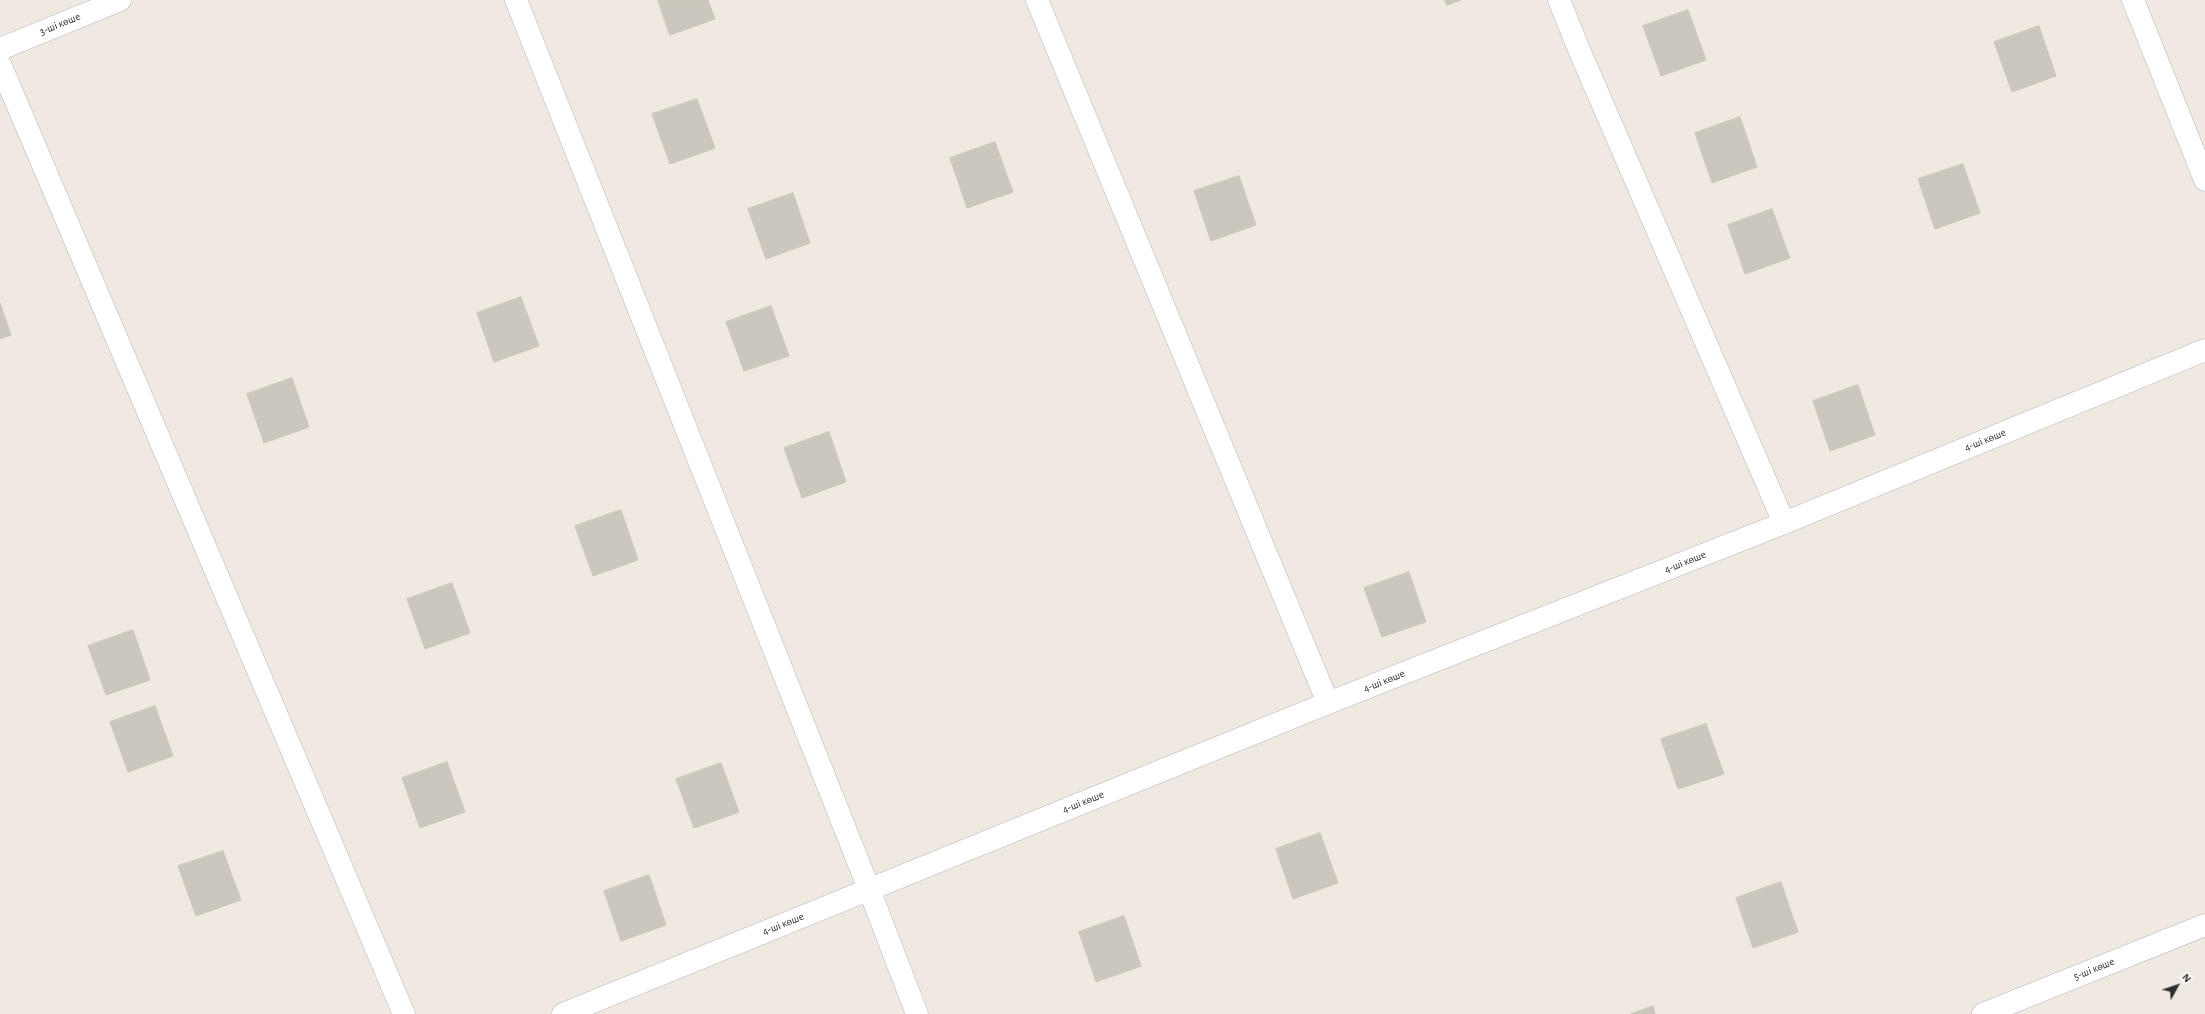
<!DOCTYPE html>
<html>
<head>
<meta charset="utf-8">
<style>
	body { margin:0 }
	#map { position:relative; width:2205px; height:1014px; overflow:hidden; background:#efe9e1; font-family:"Alegreya Sans",sans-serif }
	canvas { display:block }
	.north { position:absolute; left:2157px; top:966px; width:40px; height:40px; -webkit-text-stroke:3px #fff; paint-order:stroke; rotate:50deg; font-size:11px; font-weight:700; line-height:16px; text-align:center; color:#2e2e2e }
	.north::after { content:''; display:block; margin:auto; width:14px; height:18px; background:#2e2e2e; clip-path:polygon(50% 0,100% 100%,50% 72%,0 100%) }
</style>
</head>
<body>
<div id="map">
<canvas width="2205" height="1014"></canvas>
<div class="north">N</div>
</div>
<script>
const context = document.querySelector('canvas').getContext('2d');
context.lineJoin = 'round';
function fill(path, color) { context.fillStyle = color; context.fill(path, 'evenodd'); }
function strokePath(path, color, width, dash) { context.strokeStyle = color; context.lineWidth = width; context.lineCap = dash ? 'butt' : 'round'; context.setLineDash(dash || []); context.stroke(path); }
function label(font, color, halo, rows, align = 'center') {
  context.font = font + ' "Alegreya Sans",sans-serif'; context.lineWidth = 4; context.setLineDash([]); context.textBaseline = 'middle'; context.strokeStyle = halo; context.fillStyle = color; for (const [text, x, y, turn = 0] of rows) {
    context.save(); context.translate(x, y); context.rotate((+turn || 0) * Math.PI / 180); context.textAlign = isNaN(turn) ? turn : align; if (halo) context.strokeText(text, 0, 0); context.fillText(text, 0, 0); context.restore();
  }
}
const building = new Path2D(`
	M658,0H708L715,19L670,35Z
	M1445,0H1461L1447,5Z
	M1688,10L1706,60L1661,76L1643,26Z
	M2039,26L2056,76L2012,92L1994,42Z
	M697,99L715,148L670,164L652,114Z
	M1740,117L1757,167L1712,183L1695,133Z
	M995,142L1013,192L967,208L950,158Z
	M1963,164L1980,213L1935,229L1918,179Z
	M1239,176L1256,225L1211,241L1194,191Z
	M793,193L810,243L766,259L748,209Z
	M1772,209L1790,258L1745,274L1728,225Z
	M521,297L539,346L494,362L477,313Z
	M0,303L11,335L0,339Z
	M771,306L789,356L744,371L726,322Z
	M292,378L309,427L264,443L247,394Z
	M1858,385L1875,435L1830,451L1813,401Z
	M829,432L846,482L802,498L784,448Z
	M621,510L638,560L593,576L575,526Z
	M1409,572L1426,622L1382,637L1364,588Z
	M452,583L470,633L425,649L407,599Z
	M133,630L150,680L106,695L88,646Z
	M155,706L173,756L128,772L110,722Z
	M1706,724L1724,774L1678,789L1661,739Z
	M447,762L465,812L420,828L402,778Z
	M721,763L739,812L694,828L676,779Z
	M1320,833L1338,883L1293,899L1276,849Z
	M223,851L241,900L196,916L178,866Z
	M649,875L666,925L621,941L604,891Z
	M1781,882L1798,932L1753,948L1736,898Z
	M1124,916L1141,966L1096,982L1079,932Z
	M1653,1006L1655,1014H1631Z`);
const minor = new Path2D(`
	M516,0L869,889L917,1014
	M1037,0L1328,703
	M1559,0L1577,45L1784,523
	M2133,0L2205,180
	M0,49L120,0
	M0,64L404,1014
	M563,1014L1328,703L1784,523L2205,350
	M1983,1014L2205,925`);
const streetNames = [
	["3-ші көше",60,24,-22],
	["4-ші көше",1985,440,-22],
	["4-ші көше",1685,562,-22],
	["4-ші көше",1384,681,-22],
	["4-ші көше",1083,802,-22],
	["4-ші көше",783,924,-22],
	["5-ші көше",2094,969,-22]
];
fill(building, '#cbc7bf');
strokePath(building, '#cbc5ba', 1);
strokePath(minor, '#b4b7c1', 23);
strokePath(minor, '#fff', 22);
label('11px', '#2e2e2e', '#fff', streetNames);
</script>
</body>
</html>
